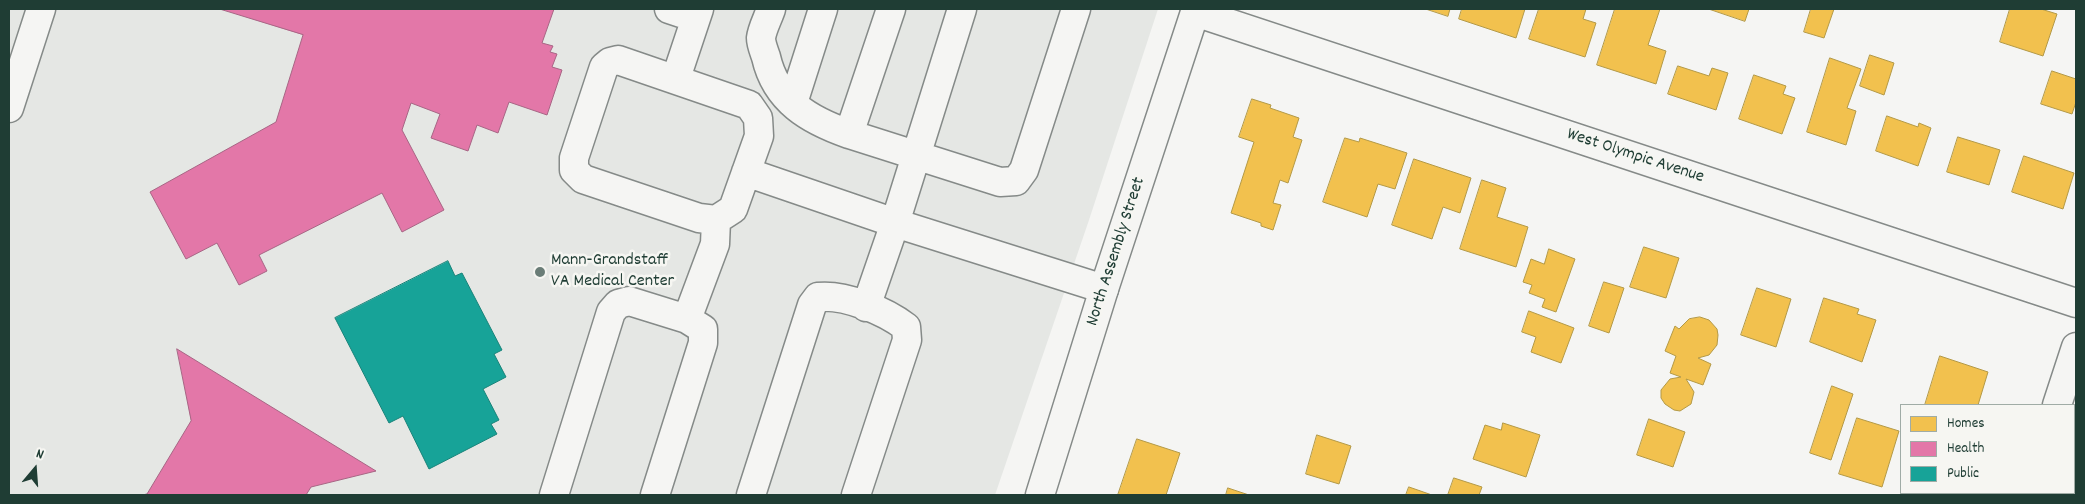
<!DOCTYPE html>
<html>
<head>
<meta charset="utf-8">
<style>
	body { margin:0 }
	#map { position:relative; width:2085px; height:504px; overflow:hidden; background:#f5f5f3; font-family:Dekko,sans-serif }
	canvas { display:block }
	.frame { position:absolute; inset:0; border:10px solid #1f3d34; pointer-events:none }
	.legend { position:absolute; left:1900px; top:404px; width:175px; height:90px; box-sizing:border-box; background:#f6f6f2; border:1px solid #a0aca6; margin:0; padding:6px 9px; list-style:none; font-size:15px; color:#1f3d34 }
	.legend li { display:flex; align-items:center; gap:10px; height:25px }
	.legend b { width:25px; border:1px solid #a0aca6 }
	.north { position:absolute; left:10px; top:444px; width:50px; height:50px; -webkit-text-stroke:4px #f6f6f2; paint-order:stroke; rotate:18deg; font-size:14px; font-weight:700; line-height:20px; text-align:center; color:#1f3d34 }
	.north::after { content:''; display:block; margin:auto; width:18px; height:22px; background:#1f3d34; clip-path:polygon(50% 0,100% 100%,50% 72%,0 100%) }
</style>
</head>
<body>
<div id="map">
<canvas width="2085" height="504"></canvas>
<div class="frame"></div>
<ul class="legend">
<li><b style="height:14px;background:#f2c14e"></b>Homes</li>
<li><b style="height:14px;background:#e377a8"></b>Health</li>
<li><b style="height:14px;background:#17a398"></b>Public</li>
</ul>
<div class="north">N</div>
</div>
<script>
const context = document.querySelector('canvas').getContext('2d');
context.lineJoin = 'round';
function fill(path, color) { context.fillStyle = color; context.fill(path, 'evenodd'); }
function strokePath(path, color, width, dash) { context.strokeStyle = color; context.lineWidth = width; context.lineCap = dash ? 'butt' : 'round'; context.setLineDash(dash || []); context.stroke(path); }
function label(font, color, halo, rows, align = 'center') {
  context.font = font + ' Dekko,sans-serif'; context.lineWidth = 5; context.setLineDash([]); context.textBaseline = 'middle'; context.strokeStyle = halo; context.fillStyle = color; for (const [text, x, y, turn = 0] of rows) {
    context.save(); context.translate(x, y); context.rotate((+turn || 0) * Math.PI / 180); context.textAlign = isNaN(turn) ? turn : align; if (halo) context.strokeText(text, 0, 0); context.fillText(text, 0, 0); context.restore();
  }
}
const built = new Path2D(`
	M9,9H1158L1089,220L995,495H9Z`);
const homes = new Path2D(`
	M1426,9H1450L1448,16Z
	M1462,9H1525L1516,38L1459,19Z
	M1539,9H1586L1583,19L1596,23L1585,57L1529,39Z
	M1615,9H1660L1648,45L1666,51L1656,84L1597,65Z
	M1709,9H1749L1745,21Z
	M1811,9H1834L1824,38L1804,32Z
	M2010,9H2041L2057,14L2043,56L2000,42Z
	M1870,55L1894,63L1884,95L1860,86Z
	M1830,58L1861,69L1847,108L1856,111L1846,145L1807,132Z
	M1678,66L1709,76L1712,68L1728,73L1716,110L1668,94Z
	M2052,71L2076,79V102L2072,114L2041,104Z
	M1754,75L1786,86L1783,94L1795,98L1782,134L1739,119Z
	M1252,99L1271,105L1270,108L1299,118L1293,137L1302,140L1288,183L1280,180L1273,203L1281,205L1273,230L1261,226V223L1231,213L1254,142L1239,137Z
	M1887,116L1918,127L1919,123L1931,128L1918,166L1876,151Z
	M1958,137L2000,150L1989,185L1947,172Z
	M1345,138L1359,142L1360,138L1407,153L1395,189L1378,184L1367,217L1323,202Z
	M2024,156L2074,173L2063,209L2012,192Z
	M1414,159L1471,178L1460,213L1443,207L1432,239L1392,225Z
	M1482,180L1506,188L1497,217L1528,227L1516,267L1460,249Z
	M1644,247L1679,258L1666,298L1630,287Z
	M1549,249L1575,259L1556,312L1542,307L1545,299L1529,293L1532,285L1523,282L1531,259L1544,264Z
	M1604,282L1624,288L1609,333L1589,326Z
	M1757,288L1791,299L1776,347L1741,335Z
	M1824,298L1859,309L1857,314L1876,320L1862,362L1810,342Z
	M1529,311L1574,328L1561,363L1531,352L1536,337L1522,332Z
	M1700,317L1709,320L1717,329L1718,335L1717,345L1709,355L1698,358L1711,364L1703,385L1686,379L1694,392L1691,404L1680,411L1674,410L1665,404L1661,398V390L1670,379L1681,377L1670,373L1676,356L1665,351L1675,326L1679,329L1689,319Z
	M1940,356L1988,372L1978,405H1925Z
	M1832,386L1853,394L1831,460L1810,453Z
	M1857,418L1899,431L1882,487L1839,474Z
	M1649,419L1685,432L1673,467L1637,455Z
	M1503,423L1540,435L1526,477L1473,459L1485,425L1501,430Z
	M1317,435L1351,446L1339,484L1306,474Z
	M1137,439L1180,453L1166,495H1118Z
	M1454,478L1482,487L1479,495H1448Z
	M1409,487L1432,495H1406Z
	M1228,488L1249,495H1226Z`);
const health = new Path2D(`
	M220,9H554L542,43L553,46L550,52L557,54L552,67L562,70L547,115L509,102L498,133L477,125L468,151L431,138L440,114L411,103L402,130L444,210L402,232L382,193L259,255L267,271L239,285L217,243L186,259L150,192L276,122L303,35Z
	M177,349L376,471L311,487L306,495H142L147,494L191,421Z`);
const public = new Path2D(`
	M448,261L455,276L462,273L502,350L494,354L506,377L483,389L499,420L491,424L497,434L429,469L403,416L389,423L335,318Z`);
const minor = new Path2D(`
	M669,9L696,18
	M771,9C768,18 762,29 761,38C761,44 764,51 766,57C776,101 809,120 849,134
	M891,9L849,134L1000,182L1016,181L1024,170L1076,9
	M1195,12L2076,303
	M618,60L749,105L758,118L759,136L733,209L716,220L699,218L583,179L574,170V158L604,67L610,62Z
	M676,78L699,9
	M793,103L823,9
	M9,108L41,9
	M746,172L895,223L1104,289
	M866,307L895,223L962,9
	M2057,405L2076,347
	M554,495L611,312L618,304L629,301L687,319L715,244L716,220
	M655,495L703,343V329L687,319
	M751,495L812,305L818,297C845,294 885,311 906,327L907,340L856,495
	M2026,495L2027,493`);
const major = new Path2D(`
	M1040,495L1104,289L1196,9`);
const markers = [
	[540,272,6,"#6a7d77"]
];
const streetNames = [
	["West Olympic Avenue",1635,157,18],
	["North Assembly Street",1117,252,-72]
];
const poiNames = [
	["Mann-Grandstaff",551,262],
	["VA Medical Center",551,283]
];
fill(built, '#e5e7e4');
fill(homes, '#f2c14e');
strokePath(homes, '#b39946', 1);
fill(health, '#e377a8');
strokePath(health, '#a86685', 1);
fill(public, '#17a398');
strokePath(public, '#19847a', 1);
strokePath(minor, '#858a88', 31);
strokePath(major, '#858a88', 31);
strokePath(minor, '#f5f5f3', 28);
strokePath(major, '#f5f5f3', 28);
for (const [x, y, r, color] of markers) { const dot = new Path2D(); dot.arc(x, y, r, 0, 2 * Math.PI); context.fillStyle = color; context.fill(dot); strokePath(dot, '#f6f6f2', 2); }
label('18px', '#1f3d34', '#f6f6f2', streetNames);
label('18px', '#1f3d34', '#f6f6f2', poiNames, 'left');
</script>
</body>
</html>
